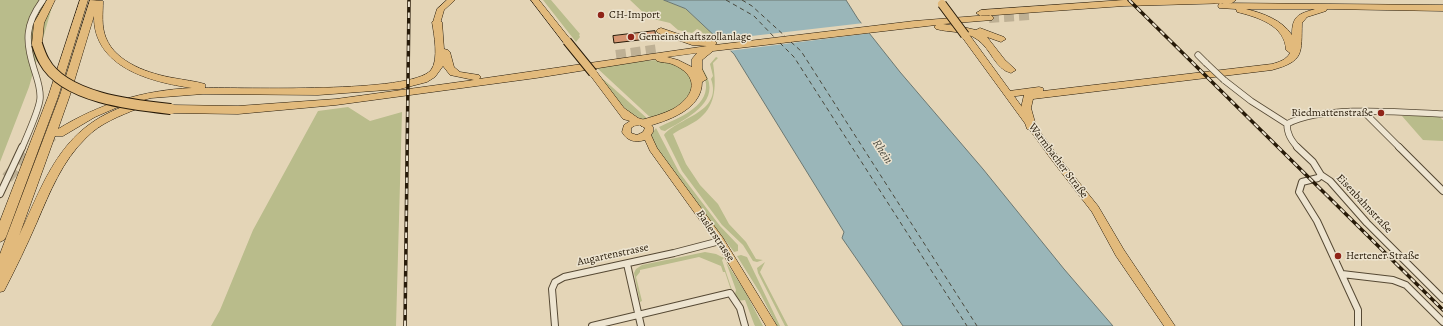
<!DOCTYPE html>
<html>
<head>
<meta charset="utf-8">
<style>
	body { margin:0 }
	canvas { display:block; background:#e4d5b7 }
</style>
</head>
<body>
<canvas width="1443" height="326"></canvas>
<script>
const context = document.querySelector('canvas').getContext('2d');
context.lineJoin = 'round';
function fill(path, color) { context.fillStyle = color; context.fill(path, 'evenodd'); }
function strokePath(path, color, width, dash) { context.strokeStyle = color; context.lineWidth = width; context.lineCap = dash ? 'butt' : 'round'; context.setLineDash(dash || []); context.stroke(path); }
function label(font, color, halo, rows, align = 'center') {
  context.font = font + ' Alegreya,serif'; context.lineWidth = 3; context.setLineDash([]); context.textBaseline = 'middle'; context.strokeStyle = halo; context.fillStyle = color; for (const [text, x, y, turn = 0] of rows) {
    context.save(); context.translate(x, y); context.rotate((+turn || 0) * Math.PI / 180); context.textAlign = isNaN(turn) ? turn : align; if (halo) context.strokeText(text, 0, 0); context.fillText(text, 0, 0); context.restore();
  }
}
const green = new Path2D(`
	M0,0H54L29,87L0,162Z
	M543,0H551L580,34L579,35L580,37L576,42Z
	M630,0H664L686,9L721,41L709,42L701,31L697,29L692,33L678,30L670,23L649,18Z
	M716,57L718,58L713,63C716,83 717,104 700,118C692,125 681,128 673,134L686,164L700,185L718,204L729,224L746,242L756,259L763,260L757,262L753,261L743,245L722,225L682,171L664,135C678,117 723,113 711,79L713,76L710,64Z
	M657,60C664,62 673,63 679,66C715,87 673,112 652,119L597,68L643,61Z
	M701,66C704,71 708,77 709,83C714,107 681,121 665,131L661,130L659,127C676,119 708,108 706,84C705,78 703,71 701,66Z
	M602,78L649,120C631,120 610,94 602,78Z
	M348,107L370,121L402,112L396,326H211L220,310L253,230L318,111Z
	M1402,116H1439L1443,120V141L1423,140Z
	M656,128L679,172L720,226L738,245V251L734,252L654,146L650,136Z
	M705,252L716,254L724,258L722,260L732,290H731L725,272H723L721,266L699,257L640,270V272L636,277L642,301L640,302L634,273L636,269L642,265Z
	M741,255L747,257L780,326H777L760,293L737,256Z
	M726,262L746,293L763,326H755L754,324L745,300L737,301L735,294L736,290Z
	M765,262L760,272L788,326H785L758,273L757,268Z`);
const water = new Path2D(`
	M664,0H846L858,19L900,72L983,169L1064,269L1113,326H903L842,238L844,232L734,54L686,9Z`);
const pier = new Path2D(`
	M864,23L872,33L728,51L717,40Z`);
const ferry = new Path2D(`
	M726,0L754,16L775,38
	M742,0L752,6L786,37
	M791,42L801,51L977,326
	M780,43L794,57L967,326`);
const building = new Path2D(`
	M655,31L656,38L614,43L613,36Z`);
const motorwayTunnelFar1 = new Path2D(`
	M989,18L1030,15
	M616,55L659,49
	M37,148L53,136`);
const motorwayTunnel = new Path2D(`
	M7,178L22,160L38,147`);
const minorFar1 = new Path2D(`
	M1198,55L1206,63
	M1224,80L1251,101L1287,124
	M1364,112L1400,148
	M1287,124C1323,105 1401,112 1443,114
	M1287,124C1287,134 1291,140 1298,148
	M22,148C27,136 39,110 40,99C41,88 37,79 34,69C25,41 25,24 43,0`);
const minor = new Path2D(`
	M1297,147L1313,162L1321,175
	M1399,147L1443,191
	M1321,175L1318,178L1302,182L1299,192L1317,221L1358,310V326
	M1321,175L1330,181L1367,223L1443,299
	M0,194L22,147
	M627,264L641,326
	M1342,274L1393,280L1406,285L1443,322
	M555,326L552,289L555,282L564,277L674,253L720,241
	M592,326L730,293L740,308L745,326`);
const primary = new Path2D(`
	M447,0H455L444,10L440,24H434L433,22L437,9Z
	M531,0H539L570,39L571,41L570,43H564Z
	M962,33H968L1057,155L1098,206L1124,250L1175,326H1164L1116,256L1092,212L1051,159L962,37Z
	M593,70L596,71L624,108L638,118L648,121L653,127V132L651,135L657,148L723,238L777,326H766L717,244L650,151L645,140C635,143 627,141 622,132L624,125L630,121L623,119L590,75L589,73ZM640,125L645,128L643,132L637,135L631,133V128L634,126Z`);
const motorway = new Path2D(`
	M47,0H55L44,23L42,44L37,47L32,44L34,23Z
	M80,0H88L58,97L6,237L4,240L0,242V221L48,97Z
	M90,0L103,1C103,13 101,26 106,38C116,63 150,74 174,78C184,80 195,81 205,84V88C241,87 411,94 431,70C439,60 434,34 432,22L437,19L442,22L444,49L448,50L450,52L454,67L460,72L479,75L481,77L479,79L707,46L692,45L658,33L656,31L658,29L661,28L696,40L715,41L717,43L715,45L914,21L989,15L992,16L994,18L992,20L943,24L963,27L976,30L980,28L1004,37L1006,39L1001,42L987,37L1005,60L1016,70L1011,73C995,69 991,49 978,40C965,30 950,33 936,29L934,27L936,25L713,51L702,60V69L707,79L702,82C702,110 667,121 645,127L641,126L640,123L641,120C652,117 663,114 673,109C697,95 699,75 672,64C667,62 662,63 657,61L655,59L536,78L336,105L238,114L171,113L167,111L166,109L167,107L171,105L238,106L336,99L474,80L450,75L443,66L435,77L427,82L400,89L318,95L203,94L151,98L118,107L95,117L63,136H55L19,236C47,175 63,123 135,103L140,106L139,108C120,116 100,123 86,138C62,161 50,192 37,222C27,245 16,268 4,291L0,292V254L60,95ZM94,16C93,67 150,82 192,88C143,90 99,104 58,129L70,95ZM697,53L692,59V67L678,60L667,57Z
	M1124,0H1236L1232,3L1124,6L981,16L976,13L981,10Z
	M1222,3L1443,5V11L1327,9L1326,11L1307,17L1302,23C1301,53 1305,61 1272,70L1033,99L1031,108L1036,126L1035,129H1027L1026,126L1021,108L1024,95L1009,97L1004,94L1009,91L1039,87L1043,88V91L1272,64C1279,62 1286,60 1290,53L1286,50C1285,25 1257,17 1237,12L1236,9L1219,8L1218,6L1219,4ZM1246,9H1315C1298,14 1292,16 1292,35C1282,20 1263,13 1246,9Z`);
const rail = new Path2D(`
	M1129,0L1443,310
	M405,326L409,0`);
const minorBridge = new Path2D(`
	M1206,63L1224,80`);
const primaryBridge = new Path2D(`
	M942,4L965,35
	M567,41L593,73`);
const motorwayBridge = new Path2D(`
	M37,44C39,50 41,56 44,61C64,98 133,105 171,109`);
const markers = [
	[601,15,4,"#8f2418"],
	[631,37,4,"#8f2418"],
	[1381,113,4,"#8f2418"],
	[1338,256,4,"#8f2418"]
];
const poiNames = [
	["CH-Import",609,15],
	["Gemeinschaftszollanlage",639,37],
	["Riedmattenstraße",1373,113,"right"],
	["Hertener Straße",1346,256]
];
const streetNames = [
	["Warmbacher Straße",1058,161,53],
	["Eisenbahnstraße",1364,204,47],
	["Baslerstrasse",715,236,56],
	["Augartenstrasse",613,255,-12]
];
const waterNames = [
	["Rhein",882,152,57]
];
fill(green, '#b9bc8b');
fill(water, '#9ab6b9');
strokePath(water, '#6c7872', 1);
fill(pier, '#e4d5b7');
strokePath(ferry, '#4a493d', 1, [4.5, 3.5]);
fill(building, '#d69672');
strokePath(building, '#271a08', 1);
strokePath(motorwayTunnelFar1, '#beb094', 10, [10, 5]);
strokePath(motorwayTunnel, '#beb094', 12, [12, 6]);
strokePath(minorFar1, '#564934', 7);
strokePath(minor, '#564934', 8);
strokePath(primary, '#271a08', 1);
strokePath(motorway, '#271a08', 1);
strokePath(minorFar1, '#ede4d0', 5.5);
strokePath(minor, '#ede4d0', 6);
fill(primary, '#e2ba7c');
fill(motorway, '#e2ba7c');
strokePath(rail, '#271a08', 3.5);
strokePath(rail, '#ede4d0', 2, [5.5]);
strokePath(minorBridge, '#564934', 7, []);
strokePath(primaryBridge, '#271a08', 10, []);
strokePath(motorwayBridge, '#271a08', 12, []);
strokePath(minorBridge, '#ede4d0', 5.5);
strokePath(primaryBridge, '#e2ba7c', 8);
strokePath(motorwayBridge, '#e2ba7c', 10);
for (const [x, y, r, color] of markers) { const dot = new Path2D(); dot.arc(x, y, r, 0, 2 * Math.PI); context.fillStyle = color; context.fill(dot); strokePath(dot, '#ede4d0', 1.5); }
label('11px', '#271a08', '#ede4d0', poiNames, 'left');
label('11px', '#271a08', '#ede4d0', streetNames);
label('italic 12px', '#4a493d', '#ede4d0', waterNames);
</script>
</body>
</html>
